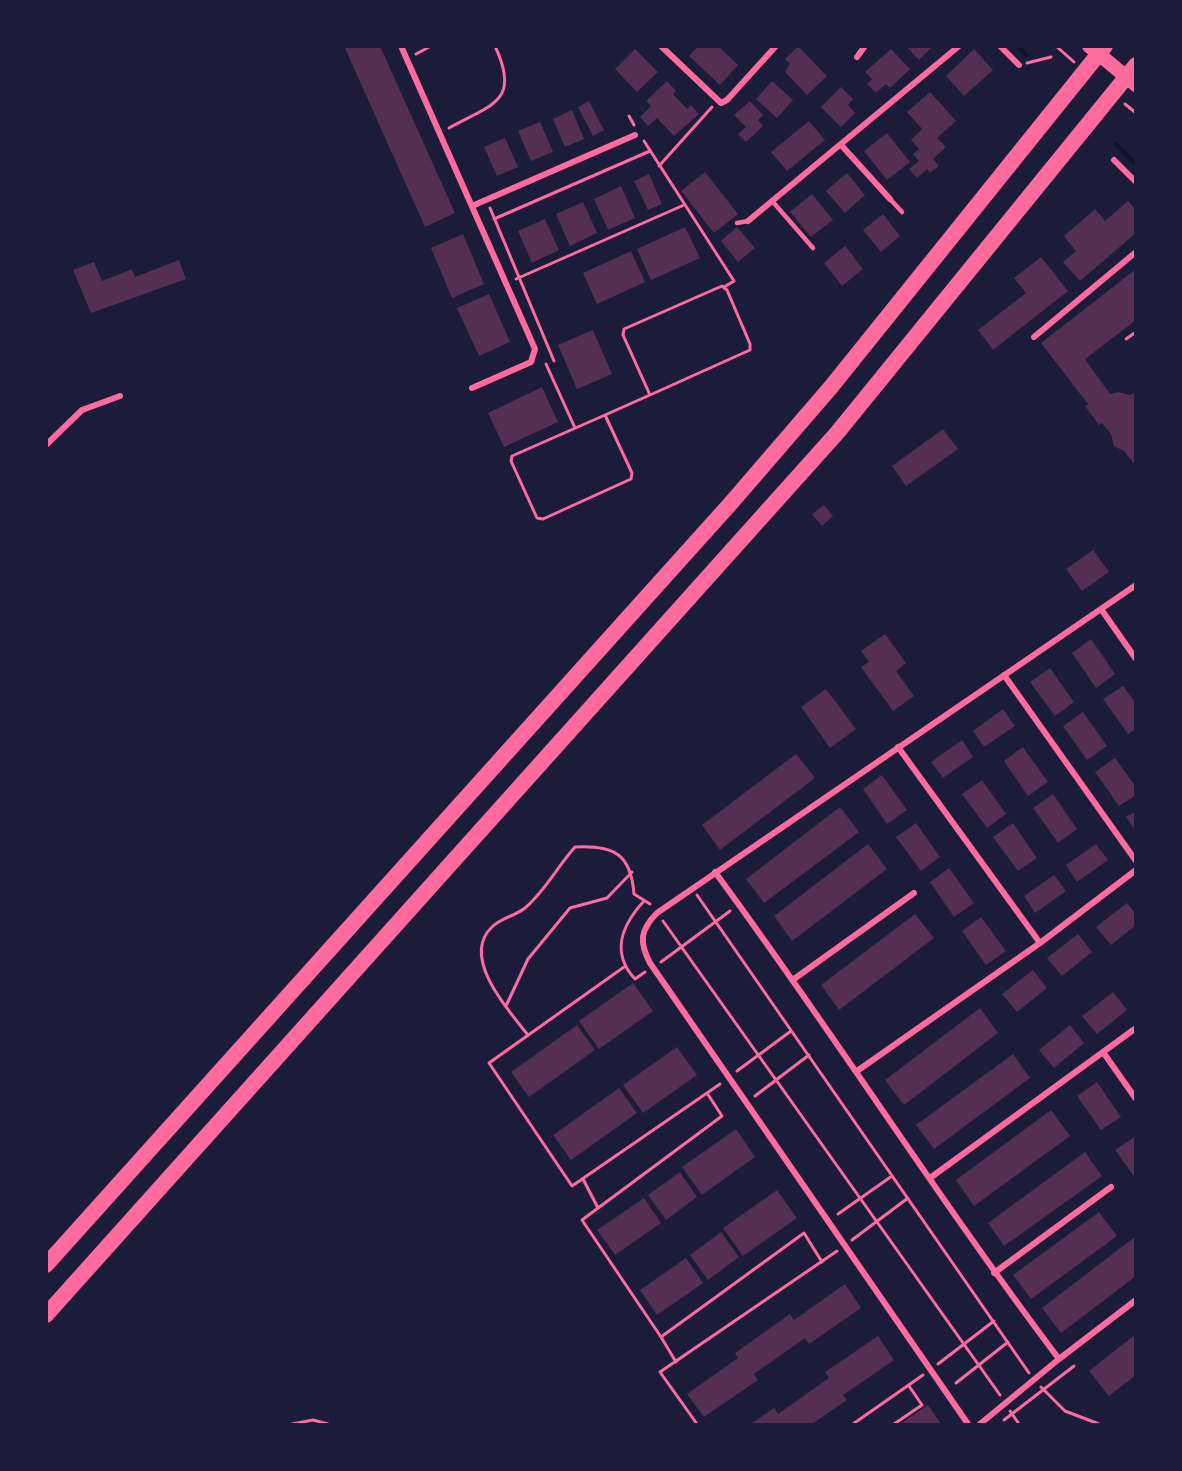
<!DOCTYPE html>
<html>
<head>
<meta charset="utf-8">
<style>
	body { margin:0 }
	#map { position:relative; width:1182px; height:1471px; overflow:hidden; background:#1b1b3a; font-family:"Playfair Display",serif }
	canvas { display:block }
	.frame { position:absolute; inset:0; border:48px solid #1b1b3a; pointer-events:none }
</style>
</head>
<body>
<div id="map">
<canvas width="1182" height="1471"></canvas>
<div class="frame"></div>
</div>
<script>
const context = document.querySelector('canvas').getContext('2d');
context.lineJoin = 'round';
function strokePath(path, color, width, dash) { context.strokeStyle = color; context.lineWidth = width; context.lineCap = dash ? 'butt' : 'round'; context.setLineDash(dash || []); context.stroke(path); }
function fill(path, color) { context.fillStyle = color; context.fill(path, 'evenodd'); }
const stream = new Path2D(`
	M1018,46L1026,55
	M1116,144L1136,165`);
const building = new Path2D(`
	M344,46H380L455,213L425,227Z
	M698,46H718L738,65L720,85L689,56Z
	M798,46L827,76L807,95L785,72L790,64L785,59Z
	M906,46H933L919,60Z
	M635,49L658,72L637,92L615,69Z
	M891,49L910,69L890,88L886,84L876,93L867,84L872,79L865,72Z
	M974,49L993,70L964,96L946,76Z
	M667,81L676,91L673,94L687,109L691,105L699,114L674,136L657,118L648,126L640,117L651,106L646,101Z
	M772,81L793,100L777,118L756,99Z
	M841,87L853,99L848,105L855,113L841,127L821,107Z
	M930,92L956,121L937,138L946,147L933,159L939,166L930,173L927,169L917,178L909,169L919,161L913,154L919,149L911,140L922,129L907,112Z
	M589,101L604,130L593,136L578,107Z
	M750,101L763,115L758,120L763,126L746,142L738,134L746,127L734,115Z
	M572,110L584,139L565,147L553,119Z
	M809,121L825,140L787,171L771,152Z
	M540,122L553,152L531,161L518,131Z
	M887,133L910,162L887,180L864,151Z
	M505,138L518,167L497,176L484,147Z
	M705,172L738,214L714,233L681,191Z
	M847,173L865,195L845,213L826,191Z
	M649,174L662,204L648,210L634,181Z
	M621,186L635,218L608,230L594,199Z
	M812,194L833,220L811,237L790,212Z
	M1128,201L1136,210V233L1080,281L1063,262L1076,251L1064,236L1095,209L1105,221Z
	M583,202L597,233L570,246L556,214Z
	M883,214L900,236L881,252L863,230Z
	M545,219L559,250L532,263L518,231Z
	M685,227L700,258L651,280L637,249Z
	M737,227L755,248L738,262L721,241Z
	M463,234L484,284L452,298L431,248Z
	M845,246L863,269L842,286L824,263Z
	M631,251L645,282L597,304L583,273Z
	M1041,257L1068,291L993,350L978,330L1026,293L1014,278Z
	M179,260L186,279L91,313L73,270L94,262L102,281L132,269L135,277Z
	M1136,269V320L1085,359L1110,394L1118,392L1129,395L1136,393V466L1124,451L1114,446L1111,434L1102,423L1099,425L1085,406L1088,404L1041,343Z
	M489,294L510,342L479,356L457,308Z
	M593,330L612,374L577,389L558,345Z
	M542,387L558,422L504,447L488,413Z
	M943,429L958,449L906,486L892,466Z
	M824,505L833,516L822,526L812,514Z
	M1093,550L1109,572L1082,591L1066,569Z
	M885,634L906,663L896,671L914,696L893,711L861,667L869,662L861,651Z
	M1091,639L1115,674L1096,688L1072,653Z
	M1050,668L1074,702L1055,716L1030,682Z
	M1123,686L1136,704V729L1128,734L1103,699Z
	M826,689L856,729L830,748L801,707Z
	M1003,709L1015,726L984,747L973,731Z
	M1083,712L1107,746L1087,760L1063,726Z
	M962,740L973,757L943,778L931,762Z
	M1023,747L1048,782L1028,796L1004,761Z
	M796,754L815,778L720,850L702,825Z
	M1115,758L1136,787V795L1119,806L1095,772Z
	M882,775L907,810L887,824L863,789Z
	M982,780L1006,814L987,828L962,794Z
	M1053,794L1077,829L1058,843L1033,808Z
	M840,807L859,832L764,903L746,879Z
	M1136,811V831L1126,817Z
	M916,823L940,857L921,871L896,837Z
	M1013,823L1037,858L1018,871L993,837Z
	M868,844L887,869L792,941L774,916Z
	M1096,844L1108,860L1077,882L1066,865Z
	M949,868L974,903L954,917L930,882Z
	M1054,875L1066,891L1035,913L1024,896Z
	M1127,903L1136,914V925L1111,945L1096,927Z
	M915,914L934,938L839,1010L821,985Z
	M981,917L1006,951L986,965L962,931Z
	M1078,934L1092,952L1062,976L1047,958Z
	M1033,970L1047,988L1017,1012L1002,994Z
	M633,983L653,1011L599,1049L579,1021Z
	M1113,992L1127,1010L1097,1034L1082,1016Z
	M980,1008L998,1033L904,1105L885,1080Z
	M577,1025L595,1050L529,1097L511,1072Z
	M1070,1025L1084,1043L1054,1068L1039,1050Z
	M677,1047L697,1075L643,1113L623,1085Z
	M1013,1054L1030,1078L934,1149L916,1125Z
	M1097,1082L1121,1117L1101,1130L1077,1096Z
	M619,1088L637,1113L571,1160L553,1135Z
	M1051,1110L1070,1136L974,1206L956,1180Z
	M736,1129L755,1157L702,1195L682,1167Z
	M1136,1136V1179L1115,1150Z
	M1085,1152L1102,1176L1004,1246L988,1223Z
	M680,1172L697,1197L666,1220L648,1195Z
	M777,1190L797,1218L743,1256L723,1228Z
	M644,1198L661,1223L615,1255L597,1230Z
	M1099,1212L1117,1236L1031,1299L1013,1275Z
	M721,1232L739,1257L708,1280L690,1255Z
	M1136,1236V1276L1061,1333L1042,1308Z
	M686,1258L703,1283L657,1315L640,1290Z
	M845,1284L861,1308L809,1344L805,1338L754,1374L758,1380L704,1417L687,1394L738,1358L735,1353L790,1314L794,1320Z
	M1136,1334V1375L1109,1396L1089,1371Z
	M878,1336L894,1360L843,1395L847,1400L812,1424H751L774,1408L778,1414L829,1378L825,1372Z
	M928,1405L941,1424H900Z`);
const path = new Path2D(`
	M1056,46L1074,62
	M416,54L431,46
	M1027,63L1051,57
	M1125,104L1136,113
	M629,116L634,125
	M449,128C492,104 521,102 495,46
	M644,141L734,281L724,287
	M659,166L712,107
	M490,208L554,361
	M494,219L650,151
	M516,279L684,205
	M722,286L727,290L750,344V350L650,395L623,335L624,329Z
	M1126,339L1136,332
	M546,364L575,428
	M605,415L632,473L631,479L543,519L537,518L511,461L512,456Z
	M605,415L650,395
	M697,895L1029,1373
	M644,901C622,925 610,952 635,979L645,972
	M663,921L1000,1395
	M661,962L730,911
	M624,967L489,1063L572,1186L707,1093L722,1116L582,1220L661,1337
	M506,1006L528,959L570,908L607,898L632,872
	M528,1035C508,1010 460,957 492,927C501,918 515,916 525,908C545,891 557,867 575,847C614,845 631,854 634,894L650,904
	M737,1071L791,1031
	M707,1093L720,1084
	M755,1096L809,1055
	M583,1179L598,1208
	M838,1214L892,1176
	M852,1240L908,1198
	M676,1362L661,1337L804,1233L822,1262
	M938,1364L994,1321
	M956,1383L1008,1342
	M1041,1387L1065,1411L1099,1424
	M1010,1411L1019,1424
	M1004,1420L1074,1366
	M292,1424L313,1420L328,1424
	M697,1424L660,1372L837,1251
	M853,1424L923,1375
	M894,1424L922,1405L909,1386`);
const service = new Path2D(`
	M890,199L902,212
	M773,202L813,248
	M737,223L748,221`);
const minor = new Path2D(`
	M401,46L535,349L531,362L472,388
	M661,46L721,103L727,100L776,46
	M1000,46L1019,65
	M857,57L865,46
	M842,146L890,199
	M1114,160L1136,182
	M472,206L635,135
	M748,221L959,46
	M1034,337L1136,252
	M46,445L82,410L120,396
	M1101,609L1136,659
	M1004,675L1136,861
	M898,747L1040,943
	M715,872C833,1032 939,1200 1059,1359
	M794,979L914,893
	M1103,1052L1136,1099
	M857,1071L1040,943L1136,870
	M930,1178L1136,1028
	M994,1273L1111,1187
	M968,1424L650,963C639,942 640,930 657,913L1136,585
	M980,1424L1059,1359L1136,1300`);
const primary = new Path2D(`
	M1089,46L1136,85`);
const motorway = new Path2D(`
	M46,1265L731,503L831,387L1105,46
	M46,1315L837,433L1136,65`);
strokePath(stream, '#12122b', 4.5);
fill(building, '#542f53');
strokePath(path, '#ff6b9d', 3);
strokePath(service, '#ff6b9d', 4.5);
strokePath(minor, '#ff6b9d', 6);
strokePath(primary, '#ff6b9d', 14);
strokePath(motorway, '#ff6b9d', 16);
</script>
</body>
</html>
